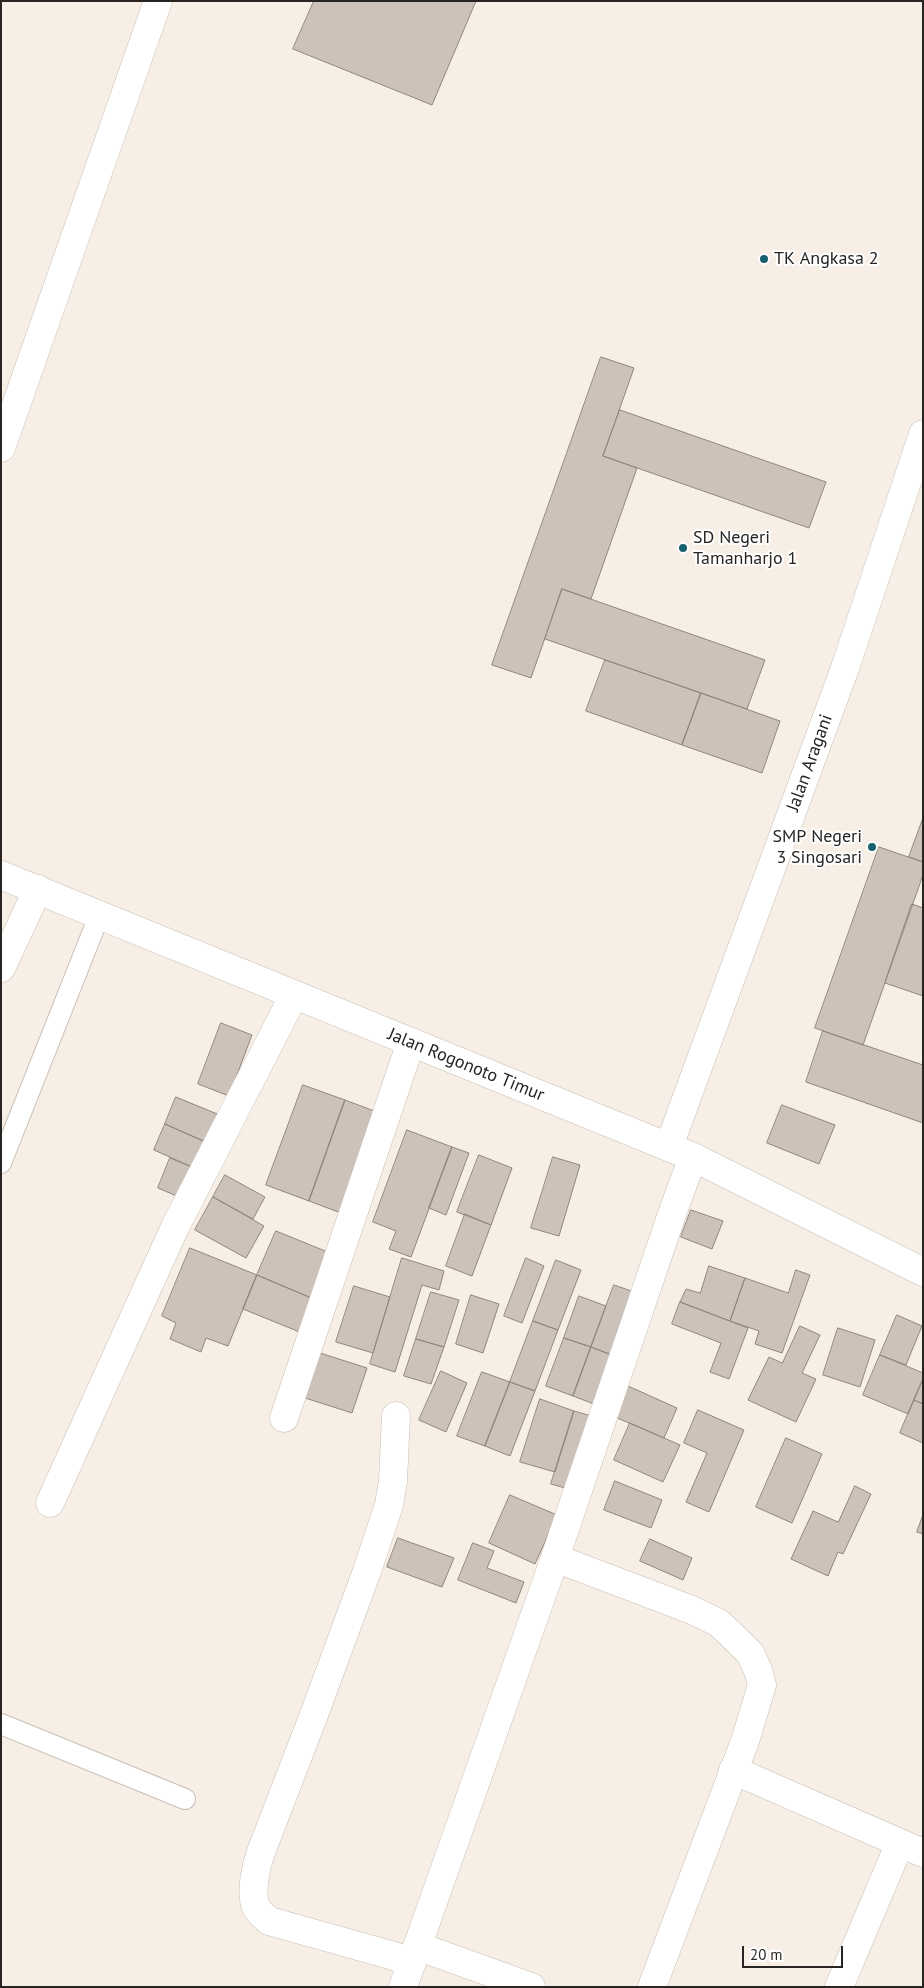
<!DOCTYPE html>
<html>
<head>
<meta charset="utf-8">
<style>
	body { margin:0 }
	#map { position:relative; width:924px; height:1988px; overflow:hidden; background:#f7eee5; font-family:"PT Sans",sans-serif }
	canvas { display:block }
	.frame { position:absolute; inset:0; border:2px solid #272421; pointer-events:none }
	.scale { position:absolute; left:742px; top:1946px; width:101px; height:22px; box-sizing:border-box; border:2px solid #272421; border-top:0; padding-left:6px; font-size:15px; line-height:18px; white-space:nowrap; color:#272421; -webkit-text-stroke:4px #fff; paint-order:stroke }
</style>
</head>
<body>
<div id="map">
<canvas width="924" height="1988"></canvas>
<div class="frame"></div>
<div class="scale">20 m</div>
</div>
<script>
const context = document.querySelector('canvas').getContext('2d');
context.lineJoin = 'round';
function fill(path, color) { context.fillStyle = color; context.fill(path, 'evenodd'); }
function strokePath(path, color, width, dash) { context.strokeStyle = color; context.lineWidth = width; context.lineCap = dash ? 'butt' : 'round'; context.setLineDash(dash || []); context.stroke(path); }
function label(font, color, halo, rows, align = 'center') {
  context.font = font + ' "PT Sans",sans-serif'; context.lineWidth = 4; context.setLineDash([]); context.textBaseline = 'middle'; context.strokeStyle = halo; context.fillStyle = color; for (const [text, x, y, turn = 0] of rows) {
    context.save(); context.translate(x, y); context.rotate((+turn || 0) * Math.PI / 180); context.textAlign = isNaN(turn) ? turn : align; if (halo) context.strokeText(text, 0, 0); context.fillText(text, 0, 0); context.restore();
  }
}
const building = new Path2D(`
	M314,1H476L432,105L293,49Z
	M601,357L634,368L603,456L637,468L591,599L562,589L531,678L492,665Z
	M620,410L826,482L809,528L603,456Z
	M562,589L765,660L747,709L545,639Z
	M605,660L701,693L682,745L586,711Z
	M701,693L780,721L762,773L682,745Z
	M923,818V862L909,857Z
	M879,847L923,862V875L863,1045L815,1028Z
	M912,904L923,908V996L885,983Z
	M221,1023L252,1035L229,1096L198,1084Z
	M823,1031L923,1065V1123L806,1082Z
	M303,1085L345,1100L309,1201L266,1185Z
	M176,1097L222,1116L210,1144L165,1124Z
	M345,1100L377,1112L341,1213L309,1201Z
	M782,1105L835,1125L819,1164L767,1143Z
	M165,1124L210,1144L199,1170L154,1150Z
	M407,1130L452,1147L411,1257L389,1249L396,1231L373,1222Z
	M452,1147L469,1153L446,1215L429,1208Z
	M479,1155L512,1168L491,1225L457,1212Z
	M553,1157L580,1165L559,1236L531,1228Z
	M170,1158L199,1170L186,1200L158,1188Z
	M225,1175L265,1197L253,1219L213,1197Z
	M213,1197L264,1226L246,1258L195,1230Z
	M691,1210L723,1221L712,1249L681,1237Z
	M465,1214L491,1225L472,1276L446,1266Z
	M276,1231L335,1255L316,1300L257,1275Z
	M190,1248L257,1275L228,1346L206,1338L201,1352L170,1339L176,1323L162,1316Z
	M402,1258L444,1271L439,1290L422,1285L395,1372L370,1364Z
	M526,1258L544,1266L522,1323L504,1316Z
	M556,1260L581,1270L558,1330L533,1321Z
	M709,1266L745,1278L730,1321L680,1302L686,1289L700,1293Z
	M796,1270L810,1275L782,1353L755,1344L759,1331L730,1321L745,1278L788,1293Z
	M257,1275L316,1300L302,1333L243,1309Z
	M614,1285L640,1294L617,1357L591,1347Z
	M354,1286L390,1297L373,1353L336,1342Z
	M431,1292L459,1300L444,1347L416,1339Z
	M471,1295L499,1304L483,1353L456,1344Z
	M579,1296L606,1306L591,1347L564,1338Z
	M680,1302L748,1328L729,1379L710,1372L721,1343L672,1324Z
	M897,1315L922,1326L906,1365L880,1355Z
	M533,1321L558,1330L535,1391L510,1382Z
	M800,1326L820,1335L802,1373L816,1379L796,1422L748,1400L769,1357L782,1363Z
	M838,1328L875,1340L860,1387L823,1375Z
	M564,1338L591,1347L573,1396L546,1386Z
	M416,1339L444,1347L431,1384L404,1376Z
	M591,1347L617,1357L599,1406L573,1396Z
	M317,1352L367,1368L352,1413L302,1397Z
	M880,1355L923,1373V1379L908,1414L863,1395Z
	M441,1371L467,1383L446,1432L419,1420Z
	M482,1372L510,1382L485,1446L457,1436Z
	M923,1379V1404L914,1400Z
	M510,1382L535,1391L510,1456L485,1446Z
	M628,1386L677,1408L664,1438L615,1417Z
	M540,1399L574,1411L555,1472L520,1462Z
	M914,1400L923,1404V1443L900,1433Z
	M698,1410L744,1430L709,1512L686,1502L707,1453L684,1443Z
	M574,1411L595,1417L572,1490L551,1484Z
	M630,1423L680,1445L663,1482L614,1460Z
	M786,1438L822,1454L792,1523L756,1507Z
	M615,1481L662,1500L651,1528L604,1510Z
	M855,1486L871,1494L843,1554L838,1552L828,1576L791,1559L813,1511L838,1522Z
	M510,1495L557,1515L535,1564L489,1543Z
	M923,1515V1534L917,1532Z
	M398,1538L454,1558L442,1587L387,1567Z
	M650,1539L692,1558L683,1580L640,1561Z
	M473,1543L494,1551L487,1568L524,1582L516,1603L458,1580Z`);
const lane = new Path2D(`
	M1,1163L99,916
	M1,1724L185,1799`);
const street = new Path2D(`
	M1,448L158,1
	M1,968L38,889
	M669,1146L845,668L923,434
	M396,1416L393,1481L389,1505L367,1571L315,1712L261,1852C256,1866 250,1892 256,1907C258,1912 265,1917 269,1921L394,1956L412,1963
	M284,1418L411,1042
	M50,1503L175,1227L294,995
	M555,1558L692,1610L719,1623L750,1653L758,1670L762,1685L745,1741L652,1987
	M733,1770L923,1853
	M417,1946L531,1987
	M403,1987L555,1558L673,1211L693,1157
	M839,1987L900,1843`);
const secondary = new Path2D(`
	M1,875L693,1157L923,1272`);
const markers = [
	[764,259,5,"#17606f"],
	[683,548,5,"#17606f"],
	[872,847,5,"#17606f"]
];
const poiNames = [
	["TK Angkasa 2",774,259],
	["SD Negeri",693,538],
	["Tamanharjo 1",693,559],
	["SMP Negeri",862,837,"right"],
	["3 Singosari",862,858,"right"]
];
const streetNames = [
	["Jalan Aragani",810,763,-70],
	["Jalan Rogonoto Timur",466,1065,22]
];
fill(building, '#ccc2ba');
strokePath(building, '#8f867e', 1);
strokePath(lane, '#c8bfb6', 22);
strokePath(street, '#c8bfb6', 29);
strokePath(secondary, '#c8bfb6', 29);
strokePath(lane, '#fff', 20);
strokePath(street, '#fff', 28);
strokePath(secondary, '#fff', 28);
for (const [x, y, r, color] of markers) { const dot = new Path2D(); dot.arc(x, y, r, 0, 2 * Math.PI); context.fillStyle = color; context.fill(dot); strokePath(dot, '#fff', 2); }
label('18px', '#272421', '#fff', poiNames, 'left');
label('18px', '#272421', '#fff', streetNames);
</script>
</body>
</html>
